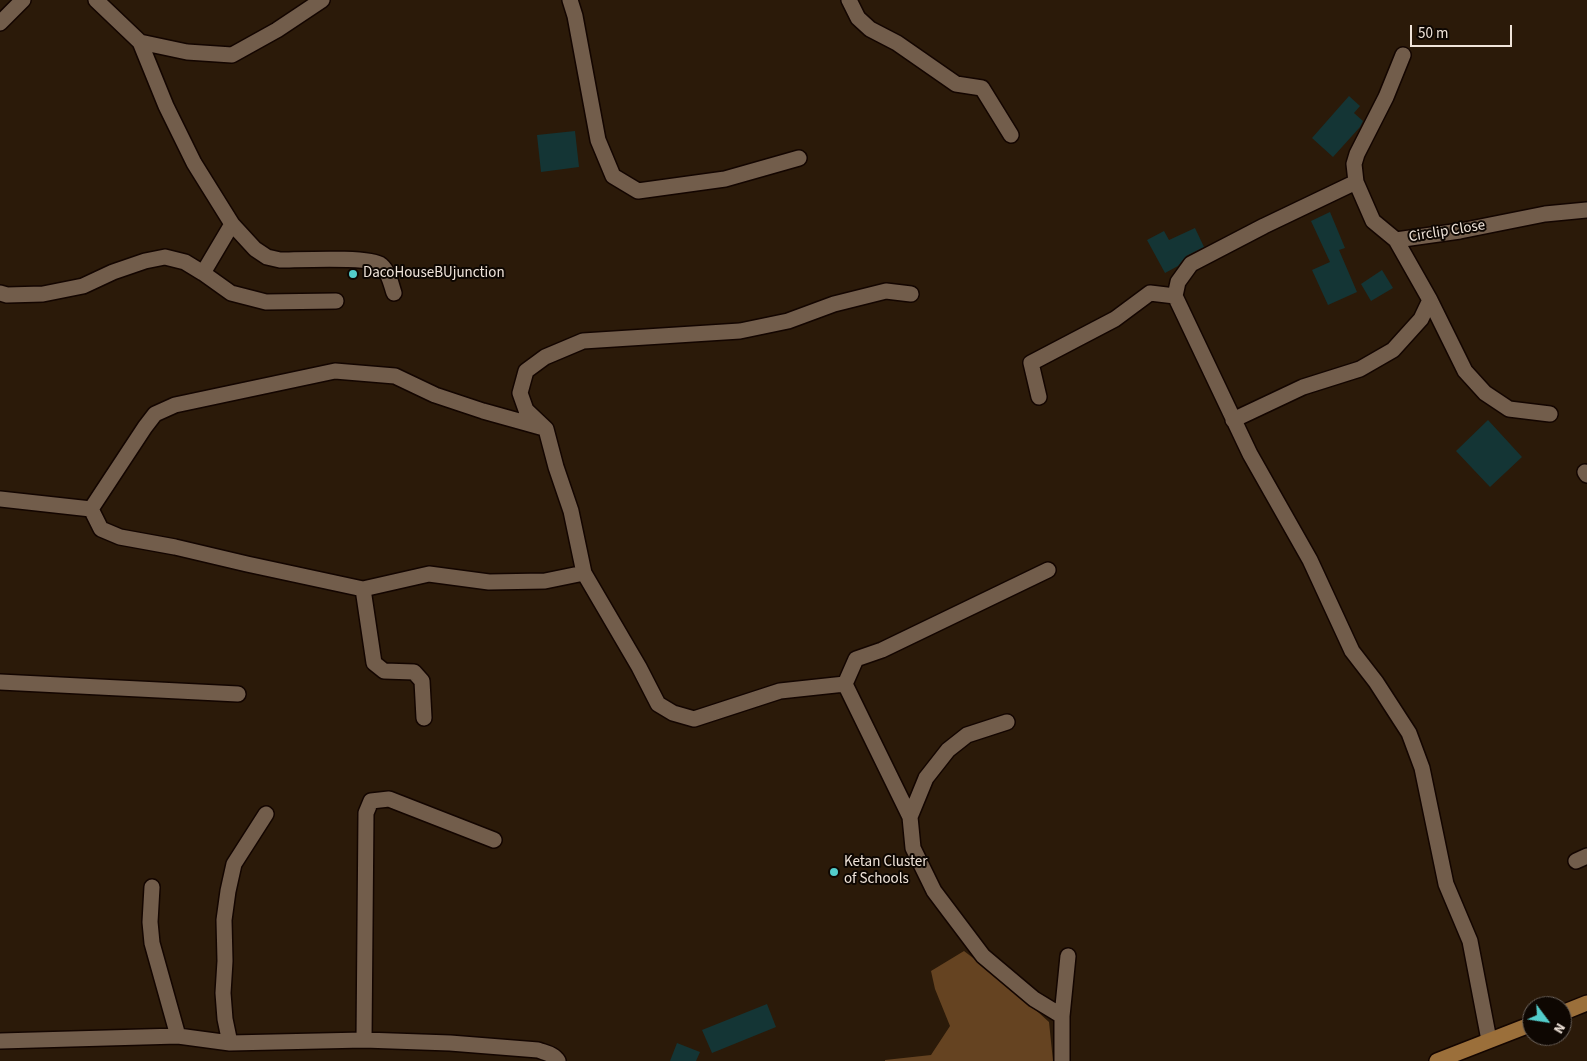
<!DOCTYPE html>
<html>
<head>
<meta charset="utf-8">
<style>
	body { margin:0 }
	#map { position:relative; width:1587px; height:1061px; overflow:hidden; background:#2b1a09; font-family:"Source Sans 3",sans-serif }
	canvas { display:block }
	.north { position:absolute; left:1522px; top:996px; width:50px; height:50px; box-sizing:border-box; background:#0e0702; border:1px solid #685f58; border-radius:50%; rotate:121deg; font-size:14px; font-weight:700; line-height:20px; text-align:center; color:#f0e4da }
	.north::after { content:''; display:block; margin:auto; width:18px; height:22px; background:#53cdcb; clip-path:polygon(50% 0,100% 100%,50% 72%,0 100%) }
	.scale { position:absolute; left:1410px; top:25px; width:102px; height:22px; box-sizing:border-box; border:2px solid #f0e4da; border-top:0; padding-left:6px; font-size:15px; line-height:18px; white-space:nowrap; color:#f0e4da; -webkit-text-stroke:4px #0e0702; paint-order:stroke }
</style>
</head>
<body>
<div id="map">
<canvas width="1587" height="1061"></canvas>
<div class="north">N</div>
<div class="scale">50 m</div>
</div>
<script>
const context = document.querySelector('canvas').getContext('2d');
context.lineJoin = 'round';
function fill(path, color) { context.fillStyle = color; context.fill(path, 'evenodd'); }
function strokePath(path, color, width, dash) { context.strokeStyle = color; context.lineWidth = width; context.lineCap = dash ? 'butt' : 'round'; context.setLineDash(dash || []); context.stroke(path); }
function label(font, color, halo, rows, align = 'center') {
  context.font = font + ' "Source Sans 3",sans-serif'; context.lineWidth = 4; context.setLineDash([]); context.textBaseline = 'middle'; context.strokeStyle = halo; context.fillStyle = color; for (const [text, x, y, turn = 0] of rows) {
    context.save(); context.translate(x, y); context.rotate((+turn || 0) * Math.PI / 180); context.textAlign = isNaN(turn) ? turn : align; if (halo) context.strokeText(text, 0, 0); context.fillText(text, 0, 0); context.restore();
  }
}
const forest = new Path2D(`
	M964,951L1007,984L1049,1022L1053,1061H885V1060L931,1055L950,1026L935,989L931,971Z`);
const building = new Path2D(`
	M1349,96L1360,106L1354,113L1363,121L1360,127L1333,157L1312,138Z
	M575,131L579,167L541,172L537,135Z
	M1330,212L1345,248L1339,250L1357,292L1328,305L1312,270L1330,262L1311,221Z
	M1195,228L1204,247L1186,256L1178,266L1165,273L1147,240L1164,231L1169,240Z
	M1382,270L1393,288L1371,301L1361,284Z
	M1488,420L1522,457L1490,487L1456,451Z
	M767,1004L776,1027L712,1053L702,1030Z
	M677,1043L700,1052L696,1061H670Z`);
const street = new Path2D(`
	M96,0L140,42L166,106L194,163L232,224L255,249L267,257L280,260C297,260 370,256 381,265C389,272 391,284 394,293
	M570,0L575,16L598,140L613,176L638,191L725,179L799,158
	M849,0L858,18L870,29L897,43L956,84L982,88L1011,135
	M0,23L23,0
	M140,42L187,52L232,55L277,30L322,0
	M1403,55L1386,97L1357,154L1354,164L1356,182L1373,221L1396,240L1460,231L1545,214L1587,210
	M1356,182L1264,226L1191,264L1178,282L1175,296L1250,454L1310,560L1352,651L1376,682L1409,733L1422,768L1446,884L1470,941L1489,1040
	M203,273L232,224
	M0,293L7,295L43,294L83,286L113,272L145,261L165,257L185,262L203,273L231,293L266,302L336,301
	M911,294L886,291L834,304L788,321L740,331L583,341L545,357L526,371L520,393L526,410L546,429L556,467L571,511L584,573L639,667L658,704L673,713L694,719L780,691L845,684L856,659L882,650L1048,570
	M1430,300L1465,371L1485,393L1509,409L1550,414
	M1039,397L1031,363L1115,319L1150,293L1175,296
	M1233,420L1303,387L1360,369L1393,350L1421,319L1430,300L1396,240
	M1585,472L1587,475
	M0,499L91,509
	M91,509L145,427L155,414L175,405L335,371L395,376L435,395L483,411L544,428
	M91,509L101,529L120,537L175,547L247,564L363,589L429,574L489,582L545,581L584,573
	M363,589L374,663L384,671L414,672L422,681L424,718
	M0,682L238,694
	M845,684L910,817
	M1007,722L967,735L948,750L926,778L910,817L913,848L934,891L983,956L1034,999L1062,1016
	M1576,861L1587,856
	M152,887L150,922L152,943L178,1036
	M364,1040L366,813L371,801L389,799L494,840
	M0,1041L178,1036L230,1043L364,1040L450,1043L538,1050C546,1053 554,1054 558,1061
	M230,1043L225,1019L223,993L225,961L224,920L228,891L234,864L266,814
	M1062,1061V1016L1068,956`);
const secondary = new Path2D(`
	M1562,1013L1587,1003
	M1437,1061L1532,1024`);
const markers = [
	[353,274,5,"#53cdcb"],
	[834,872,5,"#53cdcb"]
];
const streetNames = [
	["Circlip Close",1447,232,-9]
];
const poiNames = [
	["DacoHouseBUjunction",363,274],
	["Ketan Cluster",844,863],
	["of Schools",844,880]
];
fill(forest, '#654321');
fill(building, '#143535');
strokePath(street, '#130500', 18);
strokePath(secondary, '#130500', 18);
strokePath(street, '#725d4b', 15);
strokePath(secondary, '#9b6f3a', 15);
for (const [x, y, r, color] of markers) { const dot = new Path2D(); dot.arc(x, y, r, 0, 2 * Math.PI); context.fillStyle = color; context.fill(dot); strokePath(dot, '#0e0702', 2); }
label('15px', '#f0e4da', '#0e0702', streetNames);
label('15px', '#f0e4da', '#0e0702', poiNames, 'left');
</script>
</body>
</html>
